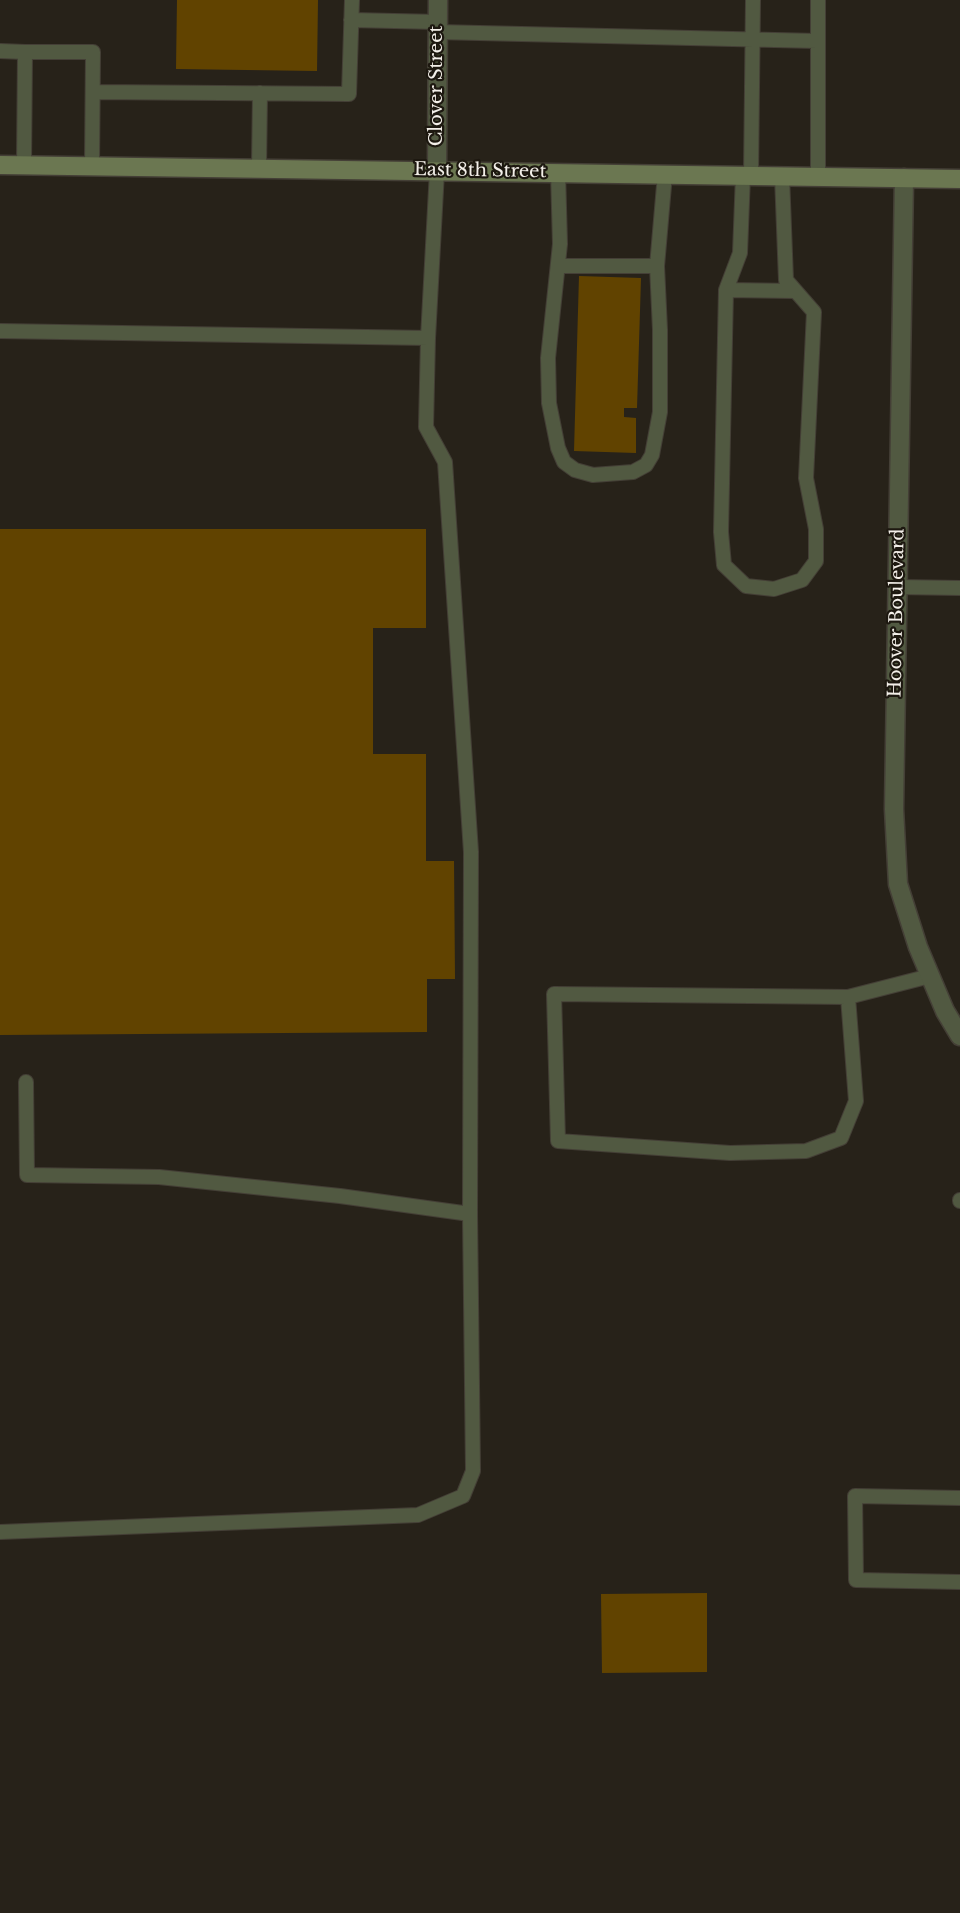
<!DOCTYPE html>
<html>
<head>
<meta charset="utf-8">
<style>
	body { margin:0 }
	canvas { display:block; background:#272219 }
</style>
</head>
<body>
<canvas width="960" height="1913"></canvas>
<script>
const context = document.querySelector('canvas').getContext('2d');
context.lineJoin = 'round';
function fill(path, color) { context.fillStyle = color; context.fill(path, 'evenodd'); }
function strokePath(path, color, width, dash) { context.strokeStyle = color; context.lineWidth = width; context.lineCap = dash ? 'butt' : 'round'; context.setLineDash(dash || []); context.stroke(path); }
function label(font, color, halo, rows, align = 'center') {
  context.font = font + ' "Libre Baskerville",serif'; context.lineWidth = 4.5; context.setLineDash([]); context.textBaseline = 'middle'; context.strokeStyle = halo; context.fillStyle = color; for (const [text, x, y, turn = 0] of rows) {
    context.save(); context.translate(x, y); context.rotate((+turn || 0) * Math.PI / 180); context.textAlign = isNaN(turn) ? turn : align; if (halo) context.strokeText(text, 0, 0); context.fillText(text, 0, 0); context.restore();
  }
}
const building = new Path2D(`
	M177,0H318L317,71L176,69Z
	M579,276L641,278L637,408H624V417L636,418V453L574,451Z
	M0,529H426V628H373V754H426V861H454L455,979H427V1032L0,1035Z
	M707,1593V1672L602,1673L601,1594Z`);
const lane = new Path2D(`
	M818,0V177
	M351,20L438,22
	M437,32L817,41
	M0,51L25,52
	M93,92L349,94L352,0
	M24,165L25,52H93L92,166
	M259,168L260,93
	M558,172L560,244L548,358L549,403L558,448L564,462L575,470L593,475L633,472L646,465L652,455L660,412V330L657,266L665,174
	M743,175L740,253L726,290L721,532L724,565L746,586L774,589L802,580L816,561V529L806,478L814,312L786,280L782,176
	M751,176L753,0
	M558,266H657
	M726,290L795,291
	M0,331L428,338
	M897,587L960,588
	M848,997L856,1101L841,1138L806,1151L730,1153L558,1141L554,994L848,997L930,976
	M26,1082L27,1175L159,1177L340,1196L470,1214L471,852L445,462L426,427L428,338L437,171
	M960,1200V1201
	M960,1498L855,1496L856,1580L960,1582
	M0,1532L418,1515L463,1496L473,1471L470,1214`);
const street = new Path2D(`
	M437,171L438,0
	M904,178L894,809L898,884L918,947L945,1011L960,1036`);
const secondary = new Path2D(`
	M0,165L960,179`);
const streetNames = [
	["Clover Street",437,86,-90],
	["East 8th Street",480,171,1],
	["Hoover Boulevard",897,613,-89]
];
fill(building, '#614300');
strokePath(lane, '#443f36', 16);
strokePath(street, '#443f36', 21);
strokePath(secondary, '#443f36', 21);
strokePath(lane, '#515941', 14);
strokePath(street, '#515941', 18);
strokePath(secondary, '#6b7751', 18);
label('18px', '#f3efe9', '#1d1810', streetNames);
</script>
</body>
</html>
